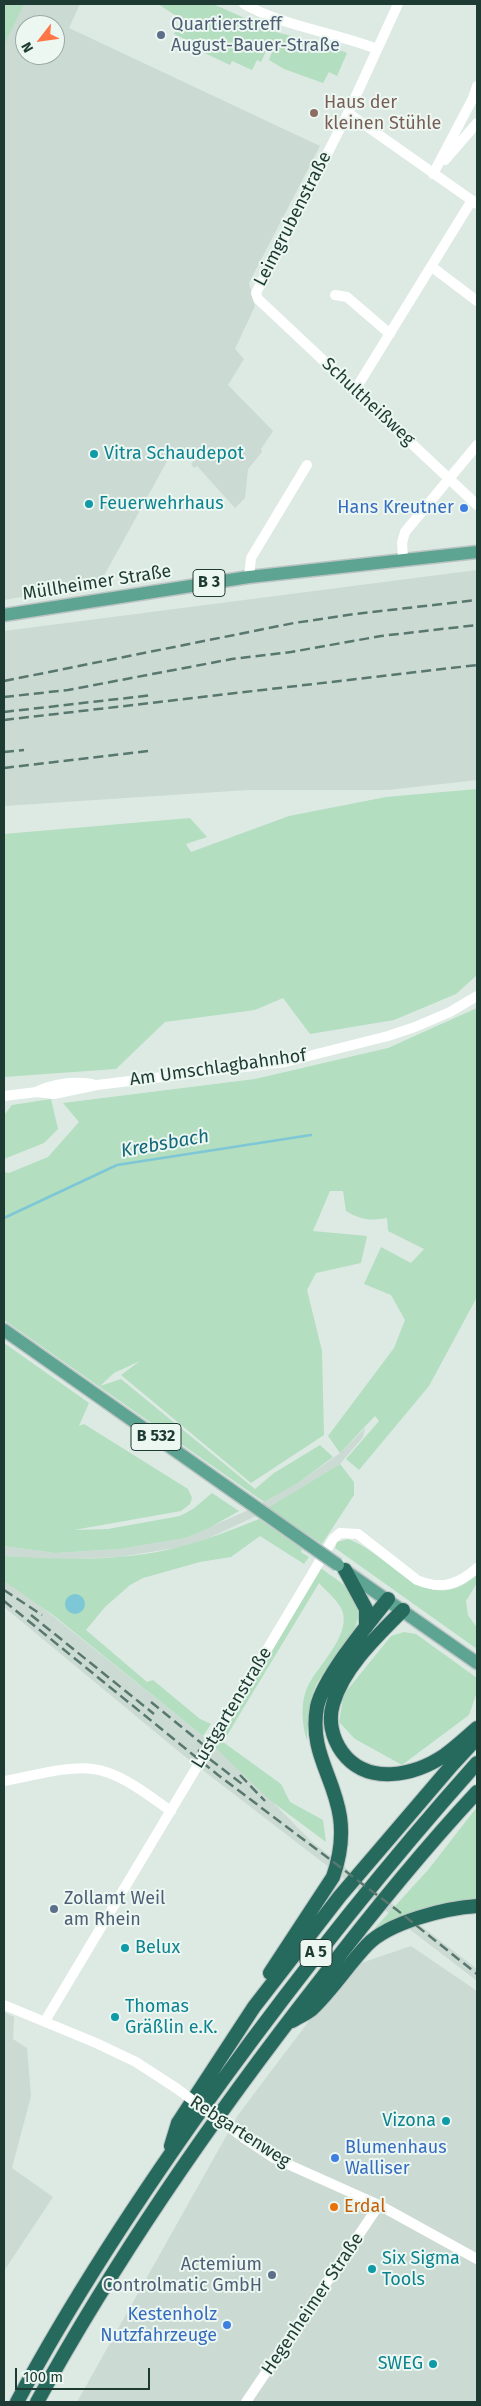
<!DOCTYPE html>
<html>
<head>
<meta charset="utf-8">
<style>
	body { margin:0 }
	#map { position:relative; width:481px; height:2406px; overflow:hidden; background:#ddeae4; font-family:"Fira Sans",sans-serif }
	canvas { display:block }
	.frame { position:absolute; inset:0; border:5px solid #1d3b33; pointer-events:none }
	.north { position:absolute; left:15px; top:15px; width:50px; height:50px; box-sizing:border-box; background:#edf7f2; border:1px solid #9aaca6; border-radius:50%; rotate:240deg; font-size:14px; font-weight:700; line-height:20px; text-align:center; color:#1d3b33 }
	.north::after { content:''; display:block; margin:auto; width:18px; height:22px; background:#ff7646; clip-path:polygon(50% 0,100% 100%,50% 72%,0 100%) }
	.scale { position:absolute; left:15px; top:2368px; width:135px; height:22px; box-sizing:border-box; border:2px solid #1d3b33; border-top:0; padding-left:6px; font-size:15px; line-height:18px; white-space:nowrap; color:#1d3b33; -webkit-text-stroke:4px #edf7f2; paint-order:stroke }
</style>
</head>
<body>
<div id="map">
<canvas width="481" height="2406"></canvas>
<div class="frame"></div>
<div class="north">N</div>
<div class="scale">100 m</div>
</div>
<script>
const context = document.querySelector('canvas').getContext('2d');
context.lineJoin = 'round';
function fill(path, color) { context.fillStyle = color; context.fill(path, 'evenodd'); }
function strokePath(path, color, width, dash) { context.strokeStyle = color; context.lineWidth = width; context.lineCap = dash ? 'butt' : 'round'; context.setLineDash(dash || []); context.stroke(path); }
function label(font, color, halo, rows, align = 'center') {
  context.font = font + ' "Fira Sans",sans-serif'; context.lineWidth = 4; context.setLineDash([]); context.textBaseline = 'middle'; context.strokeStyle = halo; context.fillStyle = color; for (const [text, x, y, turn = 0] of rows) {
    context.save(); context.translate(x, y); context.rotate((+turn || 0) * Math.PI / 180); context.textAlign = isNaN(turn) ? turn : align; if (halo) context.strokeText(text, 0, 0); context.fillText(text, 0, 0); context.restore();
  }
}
const built = new Path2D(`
	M4,4H80L69,28L320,146L249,283L255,306L235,349L244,359L228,385L273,431L261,449L262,452L248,469L245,498L235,508L197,466L194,468L191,464L193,462L179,447L171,454L100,583L4,600ZM25,25H55V55H25Z
	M477,570V780L388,790H248L4,806V631Z
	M365,1428L363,1437L340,1464L258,1515L209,1538L182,1547L119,1557L56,1560L4,1556V1546L55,1553L119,1549L185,1538L253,1508L298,1483L340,1453Z
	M4,1577L203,1736L239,1768L312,1842L477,1969V1981L183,1755L4,1607Z
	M411,1946L477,1991V2402H77L238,2115L324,2001L361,1963Z
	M4,2012L14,2017L13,2039L27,2048L31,2096L12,2168L53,2197L4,2271Z`);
const green = new Path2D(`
	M4,4H24L4,45Z
	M158,4H213L276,32L330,46L347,53L337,76L329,72L323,83L284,69L269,60L274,47L267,49L261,62L257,60L252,70L232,61L230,65L192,47L193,43L174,34L181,19Z
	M477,789V975L456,994L394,1020L310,1034L283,998L255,1010L165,1022L116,1069L4,1077V834L190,818L207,837L186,844L191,852L289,816L386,797Z
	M477,1008V1297L429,1386L359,1470L346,1459L379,1421L375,1416L340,1453L328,1436L394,1348L405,1320L391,1295L364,1284L381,1247L411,1263L424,1249L388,1231L387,1218C370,1221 361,1220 346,1211L343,1191H330L313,1231L367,1236L361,1263L316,1273L307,1290L322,1351L324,1435L251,1483L121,1375L140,1361L114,1373L100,1386L121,1379L255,1489L274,1473L320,1445L333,1457L298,1483L264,1502L4,1320V1172L9,1173L48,1157L79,1122L63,1103L255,1079L388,1048Z
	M51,1099L58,1129L44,1143L4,1159V1115L12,1105Z
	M4,1343L89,1403L79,1426L84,1424L188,1489L192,1498L190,1504L181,1511L74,1530L108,1529L180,1516L193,1509L212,1493L239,1511L209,1528L185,1538L119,1549L55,1553L4,1546Z
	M340,1464L354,1482V1495L322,1544L268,1508Z
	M259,1519L302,1549L301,1552L309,1557L304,1564L260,1536L231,1557L200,1562L143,1578L130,1585L105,1607L86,1630L147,1682L153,1680L200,1719L211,1724L203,1736L53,1615L4,1581V1556C60,1560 128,1562 183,1546C209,1539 234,1529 259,1519Z
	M348,1539C391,1554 428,1621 477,1574V1583L466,1601L468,1615L477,1628V1649L335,1548L337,1542Z
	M321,1568C333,1578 344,1582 354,1597C373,1628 326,1662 315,1688C308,1705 308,1723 307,1741C302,1724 300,1705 307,1688C317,1666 349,1638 343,1613C341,1603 326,1591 319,1583L223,1742L281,1784L290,1802L323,1820L326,1842L271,1801L215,1747Z
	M404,1632L416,1634L477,1678V1692L469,1715L402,1765L355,1739L339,1722L344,1694L391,1636Z
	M477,1807V1903L372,1934L373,1930L428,1870Z`);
const water = new Path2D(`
	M65 1604a10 10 0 1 1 20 0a10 10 0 1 1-20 0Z`);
const stream = new Path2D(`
	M4,1218L117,1165L311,1135`);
const minor = new Path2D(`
	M244,4C285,27 334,32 377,49
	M398,4L348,113L256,293L258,299L477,505
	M348,113L477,204
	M445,160L477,123
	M433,174L473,98L477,86
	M432,267L477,301
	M335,295L347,297L390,334
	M355,390L472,200
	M403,558L402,543L405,532L477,445
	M249,577L251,558L307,465
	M38,1091C56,1083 72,1081 92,1084
	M4,1096L37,1092L54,1094L97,1085L285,1062L388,1036L415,1027L450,1012L477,996
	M4,1781C28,1777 69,1765 93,1769C120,1772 149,1796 171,1811
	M4,2005L96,2043L136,2062L176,2088
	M45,2021L333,1539L340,1533L358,1534L417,1580C441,1590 458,1585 477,1568
	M244,2138L274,2158L379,2205L477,2259
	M246,2402L379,2205`);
const major = new Path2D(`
	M4,615L249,577L477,552
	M4,1330L308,1544
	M344,1570L477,1663`);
const highway = new Path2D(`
	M345,1570L366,1609V1627
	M403,1610C377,1636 343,1668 333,1704C328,1720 332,1738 342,1752C367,1786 414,1776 445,1755C456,1747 467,1737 477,1728
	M270,1973L333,1877C340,1857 343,1838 340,1817C334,1776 309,1752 317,1707C323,1678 368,1624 388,1599
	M292,2021C298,2017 306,2014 312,2009C332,1990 348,1965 367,1945C389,1922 446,1908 477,1906
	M171,2146L178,2123L254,2007L340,1896L452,1765L477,1738
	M17,2402C77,2290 147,2185 222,2081C302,1971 386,1865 477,1763
	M37,2402C119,2253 217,2112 322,1978C371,1914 422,1851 477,1792`);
const rail = new Path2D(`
	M4,681L294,623L355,614L477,600
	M4,697L68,690L232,659L291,652L381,636L477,625
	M4,712L153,695
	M4,720L477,665
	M4,752L24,750
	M4,768L149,751
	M4,1590L42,1615
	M4,1601L218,1775L397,1910L477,1974
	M31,1615L154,1714
	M151,1702L211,1751
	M198,1750L242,1784
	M240,1775L265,1801`);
const minorBridge = new Path2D(`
	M176,2088L244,2138`);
const majorBridge = new Path2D(`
	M308,1544L338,1565`);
const markers = [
	[161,35,5,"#5c6f8a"],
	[314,113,5,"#8d6e63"],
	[94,454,5,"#0f9aa8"],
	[89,504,5,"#0f9aa8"],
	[464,508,5,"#3f7fe0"],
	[54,1909,5,"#5c6f8a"],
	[125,1948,5,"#0f9aa8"],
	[115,2017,5,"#0f9aa8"],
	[446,2121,5,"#0f9aa8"],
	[335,2158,5,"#3f7fe0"],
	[334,2207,5,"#e8710a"],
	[372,2269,5,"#0f9aa8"],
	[272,2275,5,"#5c6f8a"],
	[227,2325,5,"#3f7fe0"],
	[433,2364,5,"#0f9aa8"]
];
const shields = [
	[209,583,32],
	[156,1437,50],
	[316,1953,32]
];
const shieldNames = [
	["B 3",209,583],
	["B 532",156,1437],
	["A 5",316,1953]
];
const serviceNames = [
	["Quartierstreff",171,25],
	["August-Bauer-Straße",171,46],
	["Zollamt Weil",64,1899],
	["am Rhein",64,1920],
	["Actemium",262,2265,"right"],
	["Controlmatic GmbH",262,2286,"right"]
];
const educationNames = [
	["Haus der",324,103],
	["kleinen Stühle",324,124]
];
const streetNames = [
	["Leimgrubenstraße",293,219,-63],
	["Schultheißweg",368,402,43],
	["Müllheimer Straße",97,583,-9],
	["Am Umschlagbahnhof",218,1068,-8],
	["Lustgartenstraße",232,1708,-59],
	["Rebgartenweg",240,2132,33],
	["Hegenheimer Straße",313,2304,-56]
];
const cultureNames = [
	["Vitra Schaudepot",104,454],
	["Feuerwehrhaus",99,504],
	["Belux",135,1948],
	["Thomas",125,2007],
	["Gräßlin e.K.",125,2028],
	["Vizona",436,2121,"right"],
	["Six Sigma",382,2259],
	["Tools",382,2280],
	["SWEG",423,2364,"right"]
];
const shopNames = [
	["Hans Kreutner",454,508],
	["Blumenhaus",345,2148,"left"],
	["Walliser",345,2169,"left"],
	["Kestenholz",217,2315],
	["Nutzfahrzeuge",217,2336]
];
const foodNames = [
	["Erdal",344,2207]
];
const waterNames = [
	["Krebsbach",165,1144,-10]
];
fill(built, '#cbdad3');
fill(green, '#b3debf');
fill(water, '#7ec7d6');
strokePath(stream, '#7ec7d6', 2.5);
strokePath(major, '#bbc4c2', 15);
strokePath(highway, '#bbc4c2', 16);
strokePath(minor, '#fff', 10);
strokePath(major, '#5da493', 12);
strokePath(highway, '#26695d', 14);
strokePath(rail, '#57776f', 2.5, [10, 5]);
strokePath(majorBridge, '#bbc4c2', 15, []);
strokePath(minorBridge, '#fff', 10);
strokePath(majorBridge, '#5da493', 12);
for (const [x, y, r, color] of markers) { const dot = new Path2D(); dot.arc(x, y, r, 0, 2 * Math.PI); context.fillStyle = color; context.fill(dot); strokePath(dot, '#edf7f2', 2); }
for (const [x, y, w] of shields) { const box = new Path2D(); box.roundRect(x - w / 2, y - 13.5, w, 27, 4); context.fillStyle = '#edf7f2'; context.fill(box); strokePath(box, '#1d3b33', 1); }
label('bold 16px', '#1d3b33', null, shieldNames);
label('18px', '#4e5e75', '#edf7f2', serviceNames, 'left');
label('18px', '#785e54', '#edf7f2', educationNames, 'left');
label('18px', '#1d3b33', '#edf7f2', streetNames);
label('18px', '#0d838f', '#edf7f2', cultureNames, 'left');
label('18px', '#366cbe', '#edf7f2', shopNames, 'right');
label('18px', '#c56008', '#edf7f2', foodNames, 'left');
label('italic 19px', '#13687b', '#edf7f2', waterNames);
</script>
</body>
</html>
